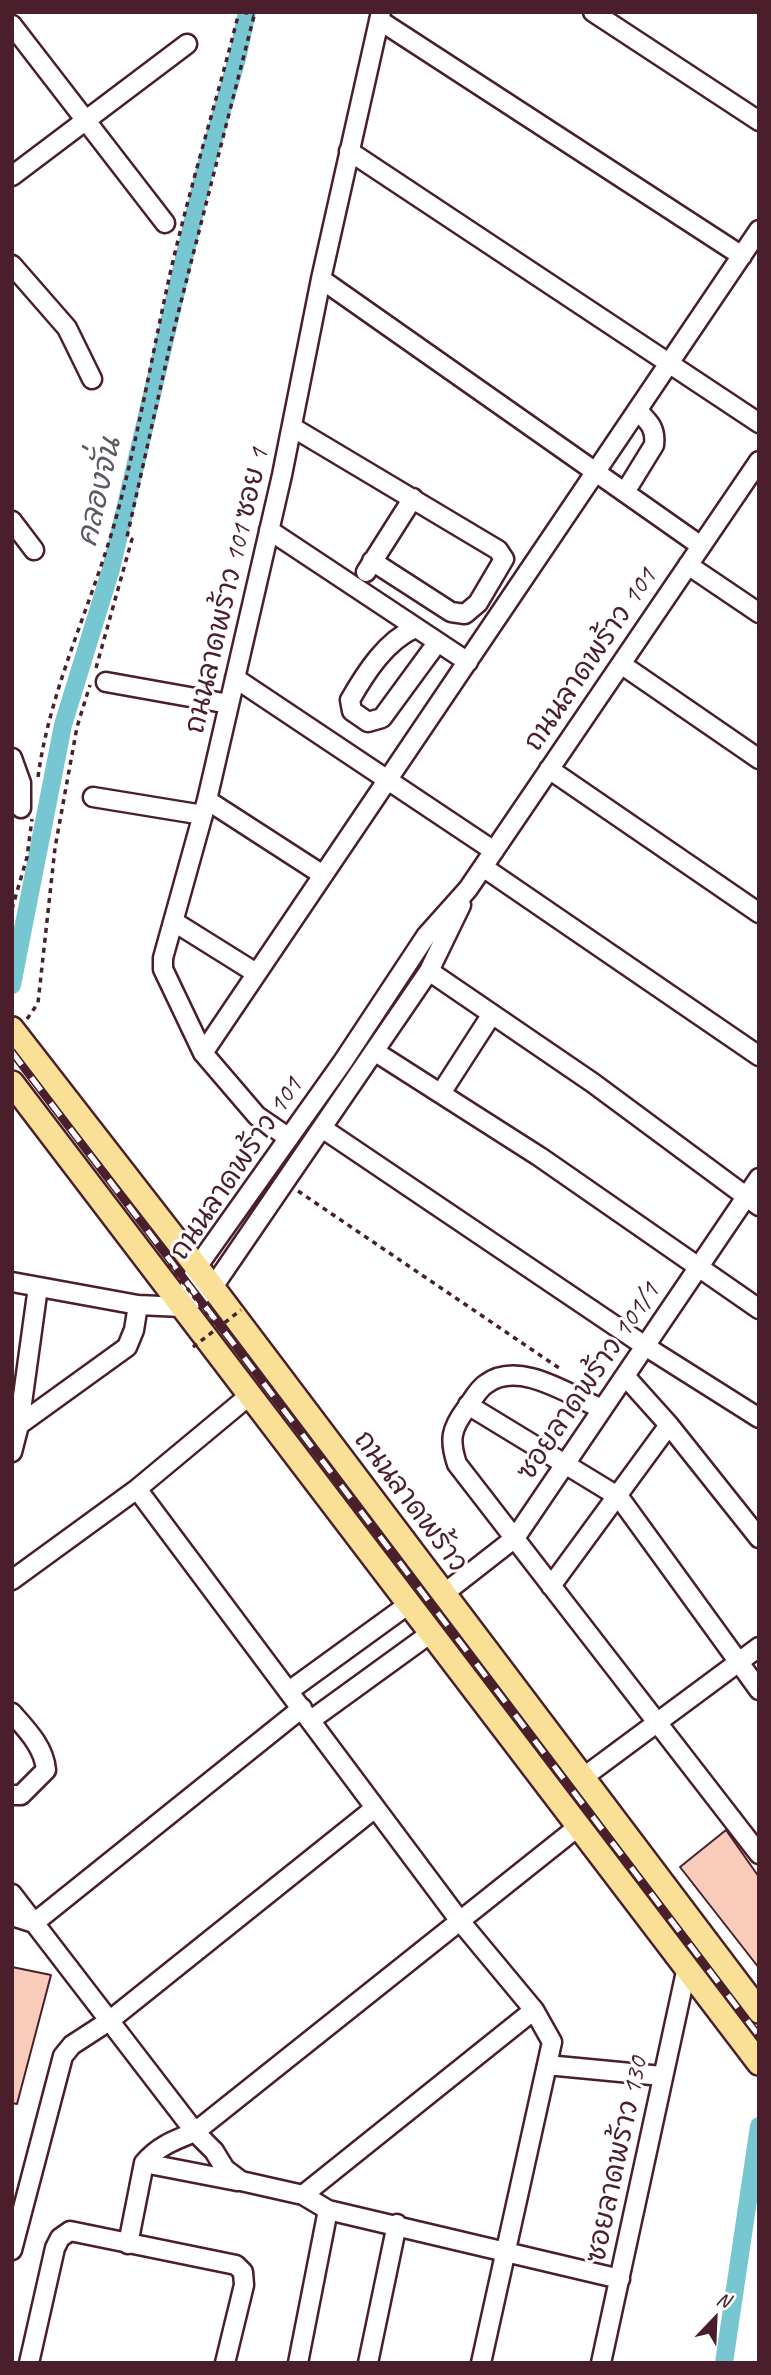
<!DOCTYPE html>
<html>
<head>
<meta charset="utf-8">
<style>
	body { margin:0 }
	#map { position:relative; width:771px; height:2375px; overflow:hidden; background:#fff; font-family:Caveat,sans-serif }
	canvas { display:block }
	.frame { position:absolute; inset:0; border:14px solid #4a1f2b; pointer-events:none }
	.north { position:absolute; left:680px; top:2284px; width:70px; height:70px; -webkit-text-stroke:5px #fff; paint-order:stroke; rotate:23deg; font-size:19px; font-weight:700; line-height:28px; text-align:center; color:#4a1f2b }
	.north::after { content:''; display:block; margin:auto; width:24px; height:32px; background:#4a1f2b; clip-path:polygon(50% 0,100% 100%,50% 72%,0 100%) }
</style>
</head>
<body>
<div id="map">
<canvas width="771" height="2375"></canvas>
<div class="frame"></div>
<div class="north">N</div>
</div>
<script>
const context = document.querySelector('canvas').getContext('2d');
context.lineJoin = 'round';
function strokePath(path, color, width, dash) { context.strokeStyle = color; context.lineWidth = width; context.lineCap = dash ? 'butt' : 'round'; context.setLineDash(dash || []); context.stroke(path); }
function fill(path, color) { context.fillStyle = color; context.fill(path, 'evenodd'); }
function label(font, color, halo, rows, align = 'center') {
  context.font = font + ' Caveat,"Playpen Sans Thai",sans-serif'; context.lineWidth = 6; context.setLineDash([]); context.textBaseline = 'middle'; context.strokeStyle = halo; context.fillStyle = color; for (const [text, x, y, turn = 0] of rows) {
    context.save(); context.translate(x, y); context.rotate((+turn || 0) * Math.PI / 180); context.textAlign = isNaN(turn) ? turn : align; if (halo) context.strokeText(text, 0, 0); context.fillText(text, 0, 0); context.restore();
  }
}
const canal = new Path2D(`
	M12,985L63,725L111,569L205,169L238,55L247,12
	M724,2363L759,2126`);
const building = new Path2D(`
	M726,1830L759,1877V1968L680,1867Z
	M12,1967L51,1975L17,2104L12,2103Z`);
const path = new Path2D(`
	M243,12L254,15
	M96,668L132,539L127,537L170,345L255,12
	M38,777C50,688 92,604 116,518C138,438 152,355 170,274C190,186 217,100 239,12
	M12,909L27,857L32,819
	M27,1019L38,1003L55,848L77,727L90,685
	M298,1191L559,1368`);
const minor = new Path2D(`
	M593,12L759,121
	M379,20L742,256
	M12,25L165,223
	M349,151L759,423
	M12,176L187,44
	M12,265L67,328L92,379
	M321,279L701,546
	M292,427L498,550L504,559L478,603L465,614L451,612L372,561
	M630,484L654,445C656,428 649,422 638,411
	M12,521L34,550
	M269,530L468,662
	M688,565L759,613
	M366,572L413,498
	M415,628C386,641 366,672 350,700L352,711L368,722L382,718L437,643
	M621,664L759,759
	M235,678L494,851
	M106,682L229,704
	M12,758L21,783V808
	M549,769L759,913
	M93,797L203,815
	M207,800L323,875
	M483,867L759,1056
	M176,923L256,973
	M429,971L593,1083L759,1206
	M374,1051L540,1157L759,1309
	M203,1053L759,230
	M441,1093L492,1014
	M322,1128L645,1346L759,1418
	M289,1138L257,1116L203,1053L163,969V958L207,800L282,475L321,279L381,12
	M12,1282L138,1305L182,1307
	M38,1287L19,1425L127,1347L134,1330L138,1305
	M182,1307L197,1267L342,1063L426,936L468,889L759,461
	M182,1307L213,1287L429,971L461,905
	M625,1376L669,1425L759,1538
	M468,1405L619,1497L759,1690
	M602,1409C571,1396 519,1359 486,1384C478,1389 472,1401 466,1409C451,1429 449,1440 457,1464L759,1854
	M12,1452L19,1425
	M137,1489L460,1921L534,2010L552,2042L481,2363
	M12,1580L137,1489L250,1395
	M551,1586L669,1425
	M442,1595L515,1538L759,1178
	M289,1691L409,1604
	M12,1713C27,1730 44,1747 46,1770L21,1795H12
	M311,1720L431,1633
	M581,1779L759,1647
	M12,1894L195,2132L214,2151L225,2169L241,2181L303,2195L328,2210L620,2279
	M12,1916L34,1923L302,1708
	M547,2065L662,2076
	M144,2163L237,2181
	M303,2195L534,2010
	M128,2244L144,2163C158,2146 175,2140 195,2132L579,1826
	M12,2250L63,2056L72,2045L109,2021L375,1808
	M29,2363L55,2248L60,2238L70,2231L236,2265L243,2272L244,2285L225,2363
	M298,2363L328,2210
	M368,2363L397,2224
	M601,2363L687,1967`);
const major = new Path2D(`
	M12,1029L207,1280L759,2011
	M12,1083L759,2063`);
const rail = new Path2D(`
	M12,1052L759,2036`);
const pathBridge = new Path2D(`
	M169,1264L217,1328
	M193,1347L241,1310`);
const streetNames = [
	["ถนนลาดพร้าว 101 ซอย 1",228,591,-77],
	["ถนนลาดพร้าว 101",591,660,-56],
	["ถนนลาดพร้าว 101",237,1169,-56],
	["ซอยลาดพร้าว 101/1",589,1382,-56],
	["ถนนลาดพร้าว",410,1502,53],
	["ซอยลาดพร้าว 130",618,2160,-78]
];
const waterNames = [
	["คลองจั่น",100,492,-77]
];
strokePath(canal, '#77c7d2', 18);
fill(building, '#f8cbba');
strokePath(building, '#4a1f2b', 2);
strokePath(minor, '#4a1f2b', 23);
strokePath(major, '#4a1f2b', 28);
strokePath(path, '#4a1f2b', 3.5, [5, 5]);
strokePath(minor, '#fff', 18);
strokePath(major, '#fadf96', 23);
strokePath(rail, '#4a1f2b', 8);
strokePath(rail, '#fff', 5, [16]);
strokePath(pathBridge, '#4a1f2b', 3.5, [5, 5]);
label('28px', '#4a1f2b', '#fff', streetNames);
label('italic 30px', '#5a5a65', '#fff', waterNames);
</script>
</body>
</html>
